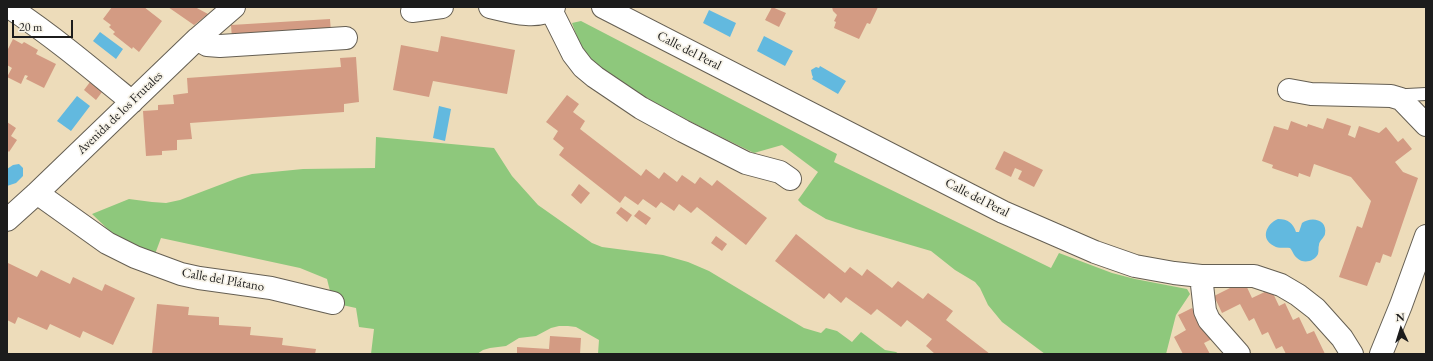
<!DOCTYPE html>
<html>
<head>
<meta charset="utf-8">
<style>
	body { margin:0 }
	#map { position:relative; width:1433px; height:361px; overflow:hidden; background:#eddcba; font-family:"EB Garamond",serif }
	canvas { display:block }
	.frame { position:absolute; inset:0; border:8px solid #1c1c1c; pointer-events:none }
	.north { position:absolute; left:1381px; top:309px; width:40px; height:40px; -webkit-text-stroke:3px #f7f3e8; paint-order:stroke; rotate:356deg; font-size:11px; font-weight:700; line-height:16px; text-align:center; color:#1c1c1c }
	.north::after { content:''; display:block; margin:auto; width:14px; height:18px; background:#1c1c1c; clip-path:polygon(50% 0,100% 100%,50% 72%,0 100%) }
	.scale { position:absolute; left:12px; top:20px; width:61px; height:18px; box-sizing:border-box; border:2px solid #1c1c1c; border-top:0; padding-left:5px; font-size:12px; line-height:14px; white-space:nowrap; color:#1c1c1c; -webkit-text-stroke:3px #f7f3e8; paint-order:stroke }
</style>
</head>
<body>
<div id="map">
<canvas width="1433" height="361"></canvas>
<div class="frame"></div>
<div class="north">N</div>
<div class="scale">20 m</div>
</div>
<script>
const context = document.querySelector('canvas').getContext('2d');
context.lineJoin = 'round';
function fill(path, color) { context.fillStyle = color; context.fill(path, 'evenodd'); }
function strokePath(path, color, width, dash) { context.strokeStyle = color; context.lineWidth = width; context.lineCap = dash ? 'butt' : 'round'; context.setLineDash(dash || []); context.stroke(path); }
function label(font, color, halo, rows, align = 'center') {
  context.font = font + ' "EB Garamond",serif'; context.lineWidth = 3.5; context.setLineDash([]); context.textBaseline = 'middle'; context.strokeStyle = halo; context.fillStyle = color; for (const [text, x, y, turn = 0] of rows) {
    context.save(); context.translate(x, y); context.rotate((+turn || 0) * Math.PI / 180); context.textAlign = isNaN(turn) ? turn : align; if (halo) context.strokeText(text, 0, 0); context.fillText(text, 0, 0); context.restore();
  }
}
const green = new Path2D(`
	M581,21L837,154L834,162L1051,268L1059,253L1112,273L1135,279L1187,289L1190,294L1176,315L1166,354H1045L1002,322L988,305L980,288L975,282L955,270L931,251L856,229L826,219L803,205L798,200L818,172L782,145L754,153C717,135 680,117 645,97C626,86 603,73 588,56C580,46 576,34 572,23Z
	M376,137L494,148L512,176L538,205L592,243L602,247L663,255L688,262L709,271L804,328L821,333L826,328L837,331L852,342L861,332L885,350L896,352L899,354H598L599,340L576,327L568,326H559L551,328L536,336L519,338L506,346L490,348L483,350L477,354H371L374,329L359,327L356,308L333,303L327,279L300,268L161,238L155,254L118,239L92,214L129,199L152,202L166,203L180,200L238,178L252,174L303,169L375,168Z`);
const water = new Path2D(`
	M709,10L736,23L730,37L703,23Z
	M100,32L123,49L116,59L93,41Z
	M764,36L793,51L785,66L757,51Z
	M820,66L846,81L838,94L812,79L813,77L812,75L811,70L816,67L819,68Z
	M77,96L90,106L71,131L57,121Z
	M439,106L451,109L445,141L433,138Z
	M19,164L23,168V176L16,183L7,186V169L13,165Z
	M1278,219C1288,219 1293,223 1296,232H1299L1302,223C1311,216 1328,219 1325,234C1324,238 1319,241 1319,245C1318,248 1319,250 1318,254C1314,262 1303,264 1297,258C1293,255 1293,251 1290,248C1285,247 1279,249 1274,246C1260,239 1266,224 1278,219Z`);
const building = new Path2D(`
	M112,7H144L162,21L139,52L133,47L132,49L113,34L115,32L109,27L111,25L103,19Z
	M168,7H195L208,14L194,25Z
	M772,7L786,13L779,27L765,20Z
	M832,7H878L870,24L867,23L859,39L834,28L836,22L834,21L837,15L833,11Z
	M330,19L331,32L232,39L231,25Z
	M441,36L515,50L507,94L433,81L429,97L393,90L401,45L438,52Z
	M13,39L22,44L24,42L38,50L36,54L56,64L44,88L26,79L28,76L25,75L21,84L7,77L12,68L7,65V51Z
	M356,57L359,102L344,104V112L190,123L192,139L177,140V150L162,151V155L146,156L143,111L158,110V105L174,104L173,95L188,93L187,78L341,67L340,58Z
	M90,82L102,92L96,100L84,90Z
	M567,95L579,104L573,112L585,121L580,129L641,176L646,169L659,179L664,172L677,182L682,175L695,184L700,177L712,186L717,180L767,218L746,245L697,207L691,213L679,204L674,211L661,202L656,208L643,199L638,205L625,196L620,203L559,155L564,148L553,139L558,131L546,122Z
	M1327,118L1351,126L1348,135L1355,138L1359,126L1379,133L1386,127L1398,142L1403,138L1412,149L1395,162L1403,172L1418,178L1391,257L1383,254L1380,263L1376,262L1367,286L1339,277L1357,226L1362,228L1371,201L1351,177L1314,164L1310,177L1299,173L1298,177L1272,168L1273,165L1262,161L1274,126L1288,130L1291,121L1307,127L1308,124L1323,129Z
	M7,122L16,128L11,136L17,140L9,152L7,150Z
	M1004,151L1043,170L1034,187L1018,179L1022,171L1015,168L1011,177L995,169Z
	M579,184L590,193L581,204L571,195Z
	M621,207L632,215L627,222L616,213Z
	M639,210L651,218L646,225L634,216Z
	M796,234L845,273L850,267L862,276L867,269L892,288L898,281L923,299L928,293L953,311L946,320L990,354H935L926,346L932,339L907,320L901,327L877,309L871,315L846,297L841,303L829,293L824,299L775,261Z
	M716,236L727,244L722,251L711,243Z
	M8,263L37,277L41,270L70,284L73,277L102,291L105,284L135,298L113,345L83,331L80,338L50,324L47,330L18,317L15,324L7,320Z
	M1244,281L1252,298L1271,289L1279,306L1285,303L1293,320L1299,317L1307,334L1314,331L1325,354H1286L1282,346L1276,349L1268,332L1262,335L1254,318L1249,321L1240,304L1222,313L1214,296Z
	M157,304L189,307L188,315L219,317V325L251,327L250,335L283,338L282,345L316,349L315,354H152Z
	M1192,308L1200,323L1214,338L1204,343L1210,354H1183L1174,337L1186,330L1178,315Z
	M550,336L581,338L580,354H517V347L549,349Z`);
const lane = new Path2D(`
	M1401,99L1407,95L1426,94`);
const street = new Path2D(`
	M9,7C53,36 92,69 132,102
	M490,7C507,11 540,21 554,7
	M603,7L1003,212L1095,252L1135,266L1174,273L1201,276H1254L1281,285L1298,295L1316,309L1342,338L1352,354
	M551,10L573,54L583,67L595,77L641,108L683,131L746,163L780,172L790,179
	M412,11L442,7
	M197,39L207,45L220,46L346,38
	M1289,90L1311,94L1391,96L1401,99L1426,125
	M37,193L107,243L135,257L181,274L199,278L271,288L333,303
	M7,220L37,193L197,39L234,7
	M1201,276L1205,311L1209,320L1239,354
	M1381,354L1401,305L1426,236`);
const streetNames = [
	["Calle del Peral",689,51,27],
	["Avenida de los Frutales",120,113,-44],
	["Calle del Peral",977,198,27],
	["Calle del Plátano",223,280,10]
];
fill(green, '#8ec87c');
fill(water, '#62b9df');
fill(building, '#d39b83');
strokePath(lane, '#655f53', 14);
strokePath(street, '#655f53', 24);
strokePath(lane, '#fff', 12);
strokePath(street, '#fff', 22);
label('13px', '#1c1c1c', '#f7f3e8', streetNames);
</script>
</body>
</html>
